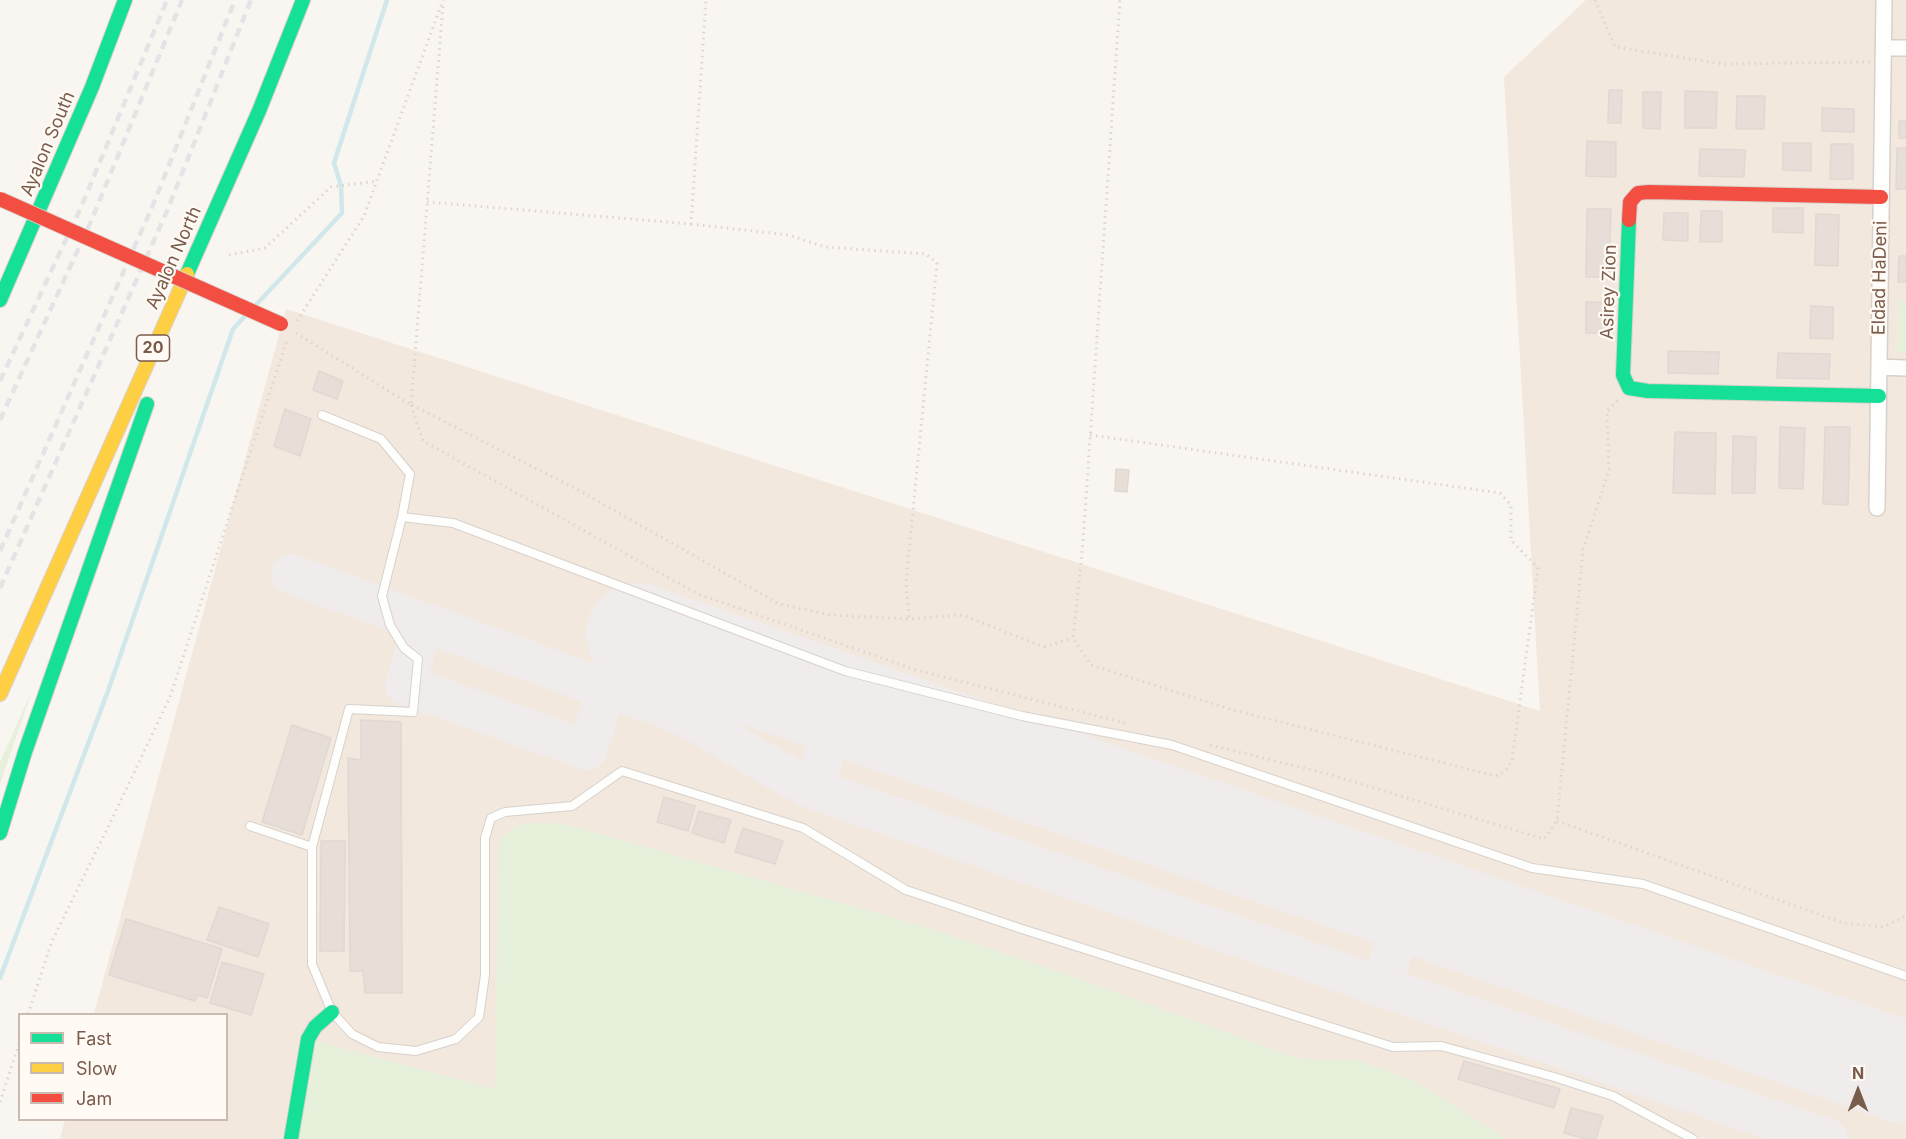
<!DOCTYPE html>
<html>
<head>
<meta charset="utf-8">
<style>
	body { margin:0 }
	#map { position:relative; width:1906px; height:1139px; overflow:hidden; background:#f9f5f0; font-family:Inter,sans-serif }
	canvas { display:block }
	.legend { position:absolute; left:18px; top:1013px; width:210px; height:108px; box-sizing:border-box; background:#fffaf3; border:2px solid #cabbb1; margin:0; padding:8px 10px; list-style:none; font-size:18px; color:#7a5c4d }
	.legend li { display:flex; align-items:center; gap:12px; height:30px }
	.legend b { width:30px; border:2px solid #cabbb1 }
	.north { position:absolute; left:1828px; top:1061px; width:60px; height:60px; -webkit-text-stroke:4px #fffaf3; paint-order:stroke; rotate:0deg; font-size:16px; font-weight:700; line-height:24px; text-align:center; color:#7a5c4d }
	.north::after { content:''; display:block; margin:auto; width:21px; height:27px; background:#7a5c4d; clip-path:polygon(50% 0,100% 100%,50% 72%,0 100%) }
</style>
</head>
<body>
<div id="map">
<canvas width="1906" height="1139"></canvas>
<ul class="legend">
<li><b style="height:8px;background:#16e098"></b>Fast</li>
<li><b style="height:8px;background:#ffcf43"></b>Slow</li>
<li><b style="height:8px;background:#f24e42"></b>Jam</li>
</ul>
<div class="north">N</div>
</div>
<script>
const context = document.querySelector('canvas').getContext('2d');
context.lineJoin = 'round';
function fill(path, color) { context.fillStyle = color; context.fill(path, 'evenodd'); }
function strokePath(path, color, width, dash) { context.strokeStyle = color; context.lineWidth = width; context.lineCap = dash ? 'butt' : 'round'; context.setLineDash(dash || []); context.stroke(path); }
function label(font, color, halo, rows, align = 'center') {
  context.font = font + ' Inter,sans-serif'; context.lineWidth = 4.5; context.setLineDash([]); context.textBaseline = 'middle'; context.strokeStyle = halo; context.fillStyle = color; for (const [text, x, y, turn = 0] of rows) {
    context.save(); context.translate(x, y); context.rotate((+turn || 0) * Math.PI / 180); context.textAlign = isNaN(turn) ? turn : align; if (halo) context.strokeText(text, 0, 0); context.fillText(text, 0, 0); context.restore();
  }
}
const residential = new Path2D(`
	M1586,0H1906V1139H60L65,1120H226V1014H94L286,309L1540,711L1504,77Z`);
const green = new Path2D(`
	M1899,300L1906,301V353L1897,352Z
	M32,691L0,784V762Z
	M541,823L565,824L922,926L1071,976L1300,1059L1358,1060L1415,1081L1507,1139H294L308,1039L495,1089L499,843C514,823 517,824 541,823Z`);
const stream = new Path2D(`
	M254,307L342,213L341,186L334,163L387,0
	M0,978L108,691L233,329L246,315`);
const taxiway = new Path2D(`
	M291,574L606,689L661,706L698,723L766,764L813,789L1380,986L1828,1139
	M397,613L424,623L405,685L587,750L613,670L637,634
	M813,789L841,704
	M1380,986L1411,902`);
const runway = new Path2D(`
	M637,634L1906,1073`);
const building = new Path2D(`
	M1609,90H1622L1621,123H1608Z
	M1685,91L1717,92L1716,128H1685Z
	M1643,92H1661L1660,129L1643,128Z
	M1737,96H1765L1764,129H1736Z
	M1822,108L1854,109V132L1822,131Z
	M1899,121H1906V138H1899Z
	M1587,141L1616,142V177L1586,176Z
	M1783,143H1811V171L1783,170Z
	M1831,144H1853V179H1830Z
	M1897,148H1906V189H1896Z
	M1700,149L1745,150L1744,177L1699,176Z
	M1773,208H1803V233L1773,232Z
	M1587,209H1611L1609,277H1586Z
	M1701,211H1722V242H1700Z
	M1664,213H1688V241L1663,240Z
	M1816,214L1839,215L1838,266L1815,265Z
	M1899,256H1906V282H1898Z
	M1586,302H1611V333H1586Z
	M1811,306L1833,307V339L1810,338Z
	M1668,351L1719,352L1718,374L1668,373Z
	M1778,353L1830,354L1829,379L1777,378Z
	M319,371L343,381L337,399L313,390Z
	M285,409L311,419L300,456L274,446Z
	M1780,427L1805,428L1803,489L1779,488Z
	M1825,427H1850L1848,505L1823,504Z
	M1675,432L1716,433L1715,494L1673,493Z
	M1733,436L1756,437L1755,493H1732Z
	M1116,469L1129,470L1127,492L1115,491Z
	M361,720L401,722L402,993H365L363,971H350L348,758L361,760Z
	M292,725L331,738L302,835L262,822Z
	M664,797L695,806L688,831L657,822Z
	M699,811L731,820L724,843L692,833Z
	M743,828L783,841L775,864L735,852Z
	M321,841H345L344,951H320Z
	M219,907L269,924L258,957L207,940Z
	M126,919L222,949L207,998L197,995L195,1001L109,975Z
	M222,962L264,974L251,1015L210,1003Z
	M1464,1061L1560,1089L1554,1108L1458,1079Z
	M1571,1108L1603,1116L1596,1139H1586L1564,1133Z`);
const path = new Path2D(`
	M1595,0L1615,47L1723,64L1870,62
	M427,202L691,224L706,0
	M691,224L789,235L825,247L926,254L937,263L906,583L909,619
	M229,255L265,248L331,187L377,181
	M297,321L364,216L443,0
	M296,333L411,405L443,5
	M411,405L423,441L698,594L916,670L1125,723
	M412,405L580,491L779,604L831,615L909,619L962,615L1044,647L1073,638
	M1090,435L1500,493L1511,505V540L1538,568L1512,760L1506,771L1496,776L1233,710L1091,665L1073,638L1083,542L1120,0
	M1210,745L1328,774L1544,839L1557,821L1583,549L1609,471L1607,411L1618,400
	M1557,821L1843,923L1883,927L1906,916
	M28,1014L52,941L112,819L170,697L287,340
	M0,1102L20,1041`);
const lane = new Path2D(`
	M322,415L381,439L410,474L402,517
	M250,826L312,847V964L332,1012L352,1034L378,1047L416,1051L456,1039L479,1017L485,975V838L491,818L505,812L572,806L622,771L803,828L906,890L1022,929L1393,1047L1441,1046L1554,1077L1613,1096L1693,1139
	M312,847L349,709L413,712L418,659L404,648L390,625L382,596L402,517L453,523L845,671L1022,716L1172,745L1532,868L1643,884L1906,976`);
const street = new Path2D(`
	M1884,48H1906
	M1879,367L1906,368
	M1877,508L1884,0`);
const fast = new Path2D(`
	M1629,220L1623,375L1629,388L1648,391L1879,396
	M187,274L259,111L303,0
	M0,300L92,87L125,0
	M0,833L25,752L147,404
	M291,1139L308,1039L315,1027L332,1012`);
const slow = new Path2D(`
	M0,694L187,274`);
const jam = new Path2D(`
	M1629,220L1630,202L1638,193L1649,192L1881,197`);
const rail = new Path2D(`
	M0,381L82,205L167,0
	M0,420L92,219L182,0
	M0,551L153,205L235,0
	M0,588L167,211L251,0`);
const jamBridge = new Path2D(`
	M0,199L281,324`);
const shields = [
	[153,348,33]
];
const shieldNames = [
	["20",153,348]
];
const streetNames = [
	["Ayalon South",48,144,-67],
	["Ayalon North",174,258,-66],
	["Eldad HaDeni",1880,278,-89],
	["Asirey Zion",1609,292,-88]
];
fill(residential, '#f2e8de');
fill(green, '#e7f0db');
strokePath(stream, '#d0e8ea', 4.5);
strokePath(taxiway, '#f0ecec', 40);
strokePath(runway, '#f0ecec', 102);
fill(building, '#e6ded7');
strokePath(building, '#e2d8d2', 1.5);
strokePath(lane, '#d7d1cb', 10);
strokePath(street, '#d7d1cb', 18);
strokePath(fast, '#d9d2cb', 16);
strokePath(slow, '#d9d2cb', 16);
strokePath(jam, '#d9d2cb', 16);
strokePath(path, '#dcd5d0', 3, [1.5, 4.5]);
strokePath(lane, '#fefefd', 8);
strokePath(street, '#fefefd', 15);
strokePath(fast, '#16e098', 14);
strokePath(slow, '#ffcf43', 14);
strokePath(jam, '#f24e42', 14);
strokePath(rail, '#e6e3e7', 4.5, [9, 6]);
strokePath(jamBridge, '#d9d2cb', 16, []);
strokePath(jamBridge, '#f24e42', 14);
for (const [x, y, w] of shields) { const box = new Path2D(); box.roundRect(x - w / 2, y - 13, w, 26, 4.5); context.fillStyle = '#fffaf3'; context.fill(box); strokePath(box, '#7a5c4d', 1.5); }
label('bold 16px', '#7a5c4d', null, shieldNames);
label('18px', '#7a5c4d', '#fffaf3', streetNames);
</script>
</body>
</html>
